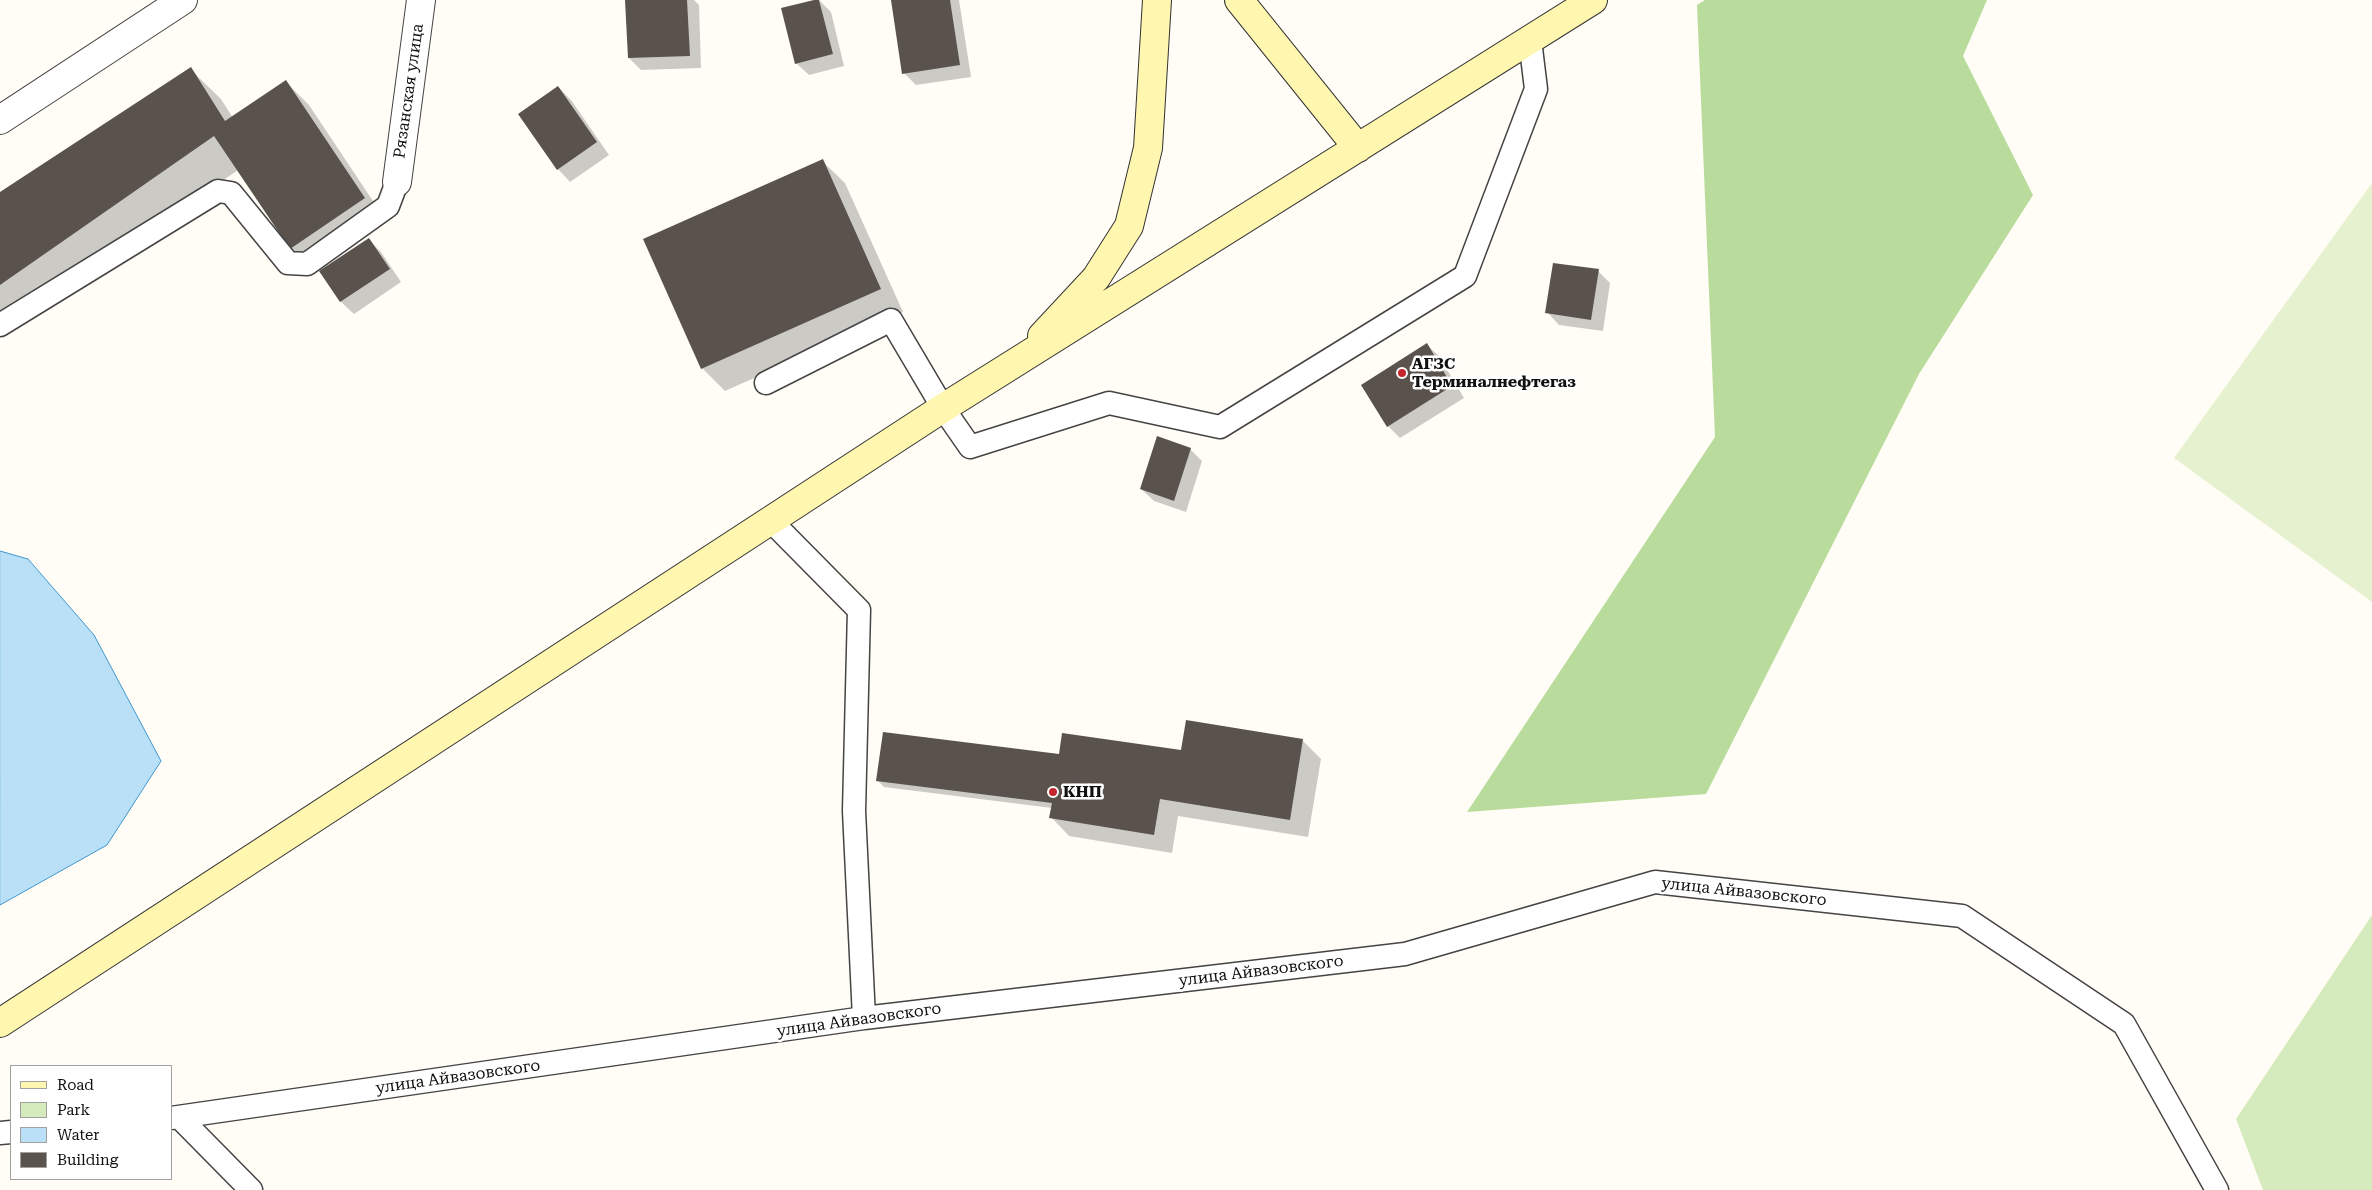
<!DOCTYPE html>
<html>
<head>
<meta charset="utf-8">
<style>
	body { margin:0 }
	#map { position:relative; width:2372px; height:1190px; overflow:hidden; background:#fffdf5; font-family:"Roboto Serif",serif }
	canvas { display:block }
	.legend { position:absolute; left:10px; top:1065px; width:162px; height:115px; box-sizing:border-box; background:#fff; border:1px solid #a0a0a0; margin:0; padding:6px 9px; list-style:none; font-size:15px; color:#111 }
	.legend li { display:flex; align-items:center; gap:10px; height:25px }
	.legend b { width:25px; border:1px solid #a0a0a0 }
</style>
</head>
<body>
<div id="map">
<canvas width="2372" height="1190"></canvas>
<ul class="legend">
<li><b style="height:6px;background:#fff6b0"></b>Road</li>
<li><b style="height:14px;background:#d5ebbd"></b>Park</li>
<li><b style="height:14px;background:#b9e0f7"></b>Water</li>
<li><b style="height:14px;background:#5a524d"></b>Building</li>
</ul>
</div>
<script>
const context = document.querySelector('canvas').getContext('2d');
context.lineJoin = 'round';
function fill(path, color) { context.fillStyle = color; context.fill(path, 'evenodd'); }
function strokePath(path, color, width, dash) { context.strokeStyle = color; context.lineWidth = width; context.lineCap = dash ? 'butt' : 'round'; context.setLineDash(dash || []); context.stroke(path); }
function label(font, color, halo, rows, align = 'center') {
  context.font = font + ' "Roboto Serif",serif'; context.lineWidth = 5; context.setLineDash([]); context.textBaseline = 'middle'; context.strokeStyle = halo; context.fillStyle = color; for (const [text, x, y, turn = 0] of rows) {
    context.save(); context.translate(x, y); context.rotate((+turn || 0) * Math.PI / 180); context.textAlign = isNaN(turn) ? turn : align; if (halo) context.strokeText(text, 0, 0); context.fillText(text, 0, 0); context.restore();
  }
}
const green = new Path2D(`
	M2372,915V1190H2263L2236,1119Z`);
const forest = new Path2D(`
	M1705,0H1987L1963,56L2033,195L1919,374L1706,794L1467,812L1715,437L1697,5Z`);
const pitch = new Path2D(`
	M2372,183V602L2174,458Z`);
const water = new Path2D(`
	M0,551L28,559L94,635L161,761L107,845L0,905Z`);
const shadow = new Path2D(`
	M627,0H694L699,5L701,68L641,70L629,58Z
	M819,0L831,12L844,66L809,75L796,63Z
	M893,0H959L971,77L916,85L904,73Z
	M190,69L221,99L233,118L286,82L309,105L387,222L313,271L291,248L238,170L0,336V194Z
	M558,87L571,100L609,155L570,182L558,169Z
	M822,161L845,183L903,312L725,391L702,368Z
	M369,240L381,252L401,282L354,314L341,302L321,272Z
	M1598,271L1610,283L1603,331L1559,325L1547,312Z
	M1426,344L1439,356L1464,398L1400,438L1388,426Z
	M1190,449L1202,461L1186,512L1154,501L1141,489Z
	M1187,722L1303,741L1321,759L1308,837L1178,816L1172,853L1069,836L1051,817L1052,808L884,787L878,781L1060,756L1182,752Z`);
const building = new Path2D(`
	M625,0H687L690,56L628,58Z
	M814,0H819L833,54L795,64L781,8Z
	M891,0H950L960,65L902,74Z
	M191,67L225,121L286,80L365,198L290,249L214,136L0,285V192Z
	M558,86L597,142L557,170L518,114Z
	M823,159L881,289L701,369L643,239Z
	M369,238L390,269L340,302L319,271Z
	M1553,263L1599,269L1591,320L1545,313Z
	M1427,343L1452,386L1387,427L1361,385Z
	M1157,436L1191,448L1174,501L1140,489Z
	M1186,720L1303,739L1290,820L1160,799L1154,835L1049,818L1052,803L876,781L883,732L1059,754L1062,733L1181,750Z`);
const lane = new Path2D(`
	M0,325L218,191L231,193L288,263L307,264L388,206L397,182
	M766,383L891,320L943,408L970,447L1109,403L1220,427L1465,276L1536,89L1530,40
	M772,522L859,610L854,811L864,1018
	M179,1117L251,1190
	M171,1118L864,1018L1405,954L1655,882L1962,916L2124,1024L2217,1190
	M0,1133L11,1132`);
const street = new Path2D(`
	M0,120L183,0
	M397,182L421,0`);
const secondary = new Path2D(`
	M1239,0L1358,148
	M1042,336L1096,278L1129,226L1148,148L1157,0
	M0,1023L943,408L1593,0`);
const markers = [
	[1402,373,5,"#c4262e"],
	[1053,792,5,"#c4262e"]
];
const streetNames = [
	["Рязанская улица",409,91,-82],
	["улица Айвазовского",1744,892,6],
	["улица Айвазовского",1261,971,-7],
	["улица Айвазовского",859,1020,-8],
	["улица Айвазовского",458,1077,-8]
];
const poiNames = [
	["АГЗС",1412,364],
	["Терминалнефтегаз",1412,382],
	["КНП",1063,792]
];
fill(green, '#d5ebbd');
fill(forest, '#b9dc9c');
fill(pitch, '#e6f2cf');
fill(water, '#b9e0f7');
strokePath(water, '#3f96cf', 1);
fill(shadow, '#0003');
fill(building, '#5a524d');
strokePath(lane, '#444', 25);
strokePath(street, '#444', 30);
strokePath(secondary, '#333', 30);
strokePath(lane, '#fff', 22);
strokePath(street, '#fff', 28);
strokePath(secondary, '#fff6b0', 28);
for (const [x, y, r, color] of markers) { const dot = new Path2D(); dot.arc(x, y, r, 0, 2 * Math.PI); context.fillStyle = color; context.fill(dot); strokePath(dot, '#fff', 2); }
label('16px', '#111', '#fff', streetNames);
label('bold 16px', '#111', '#fff', poiNames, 'left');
</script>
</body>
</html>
